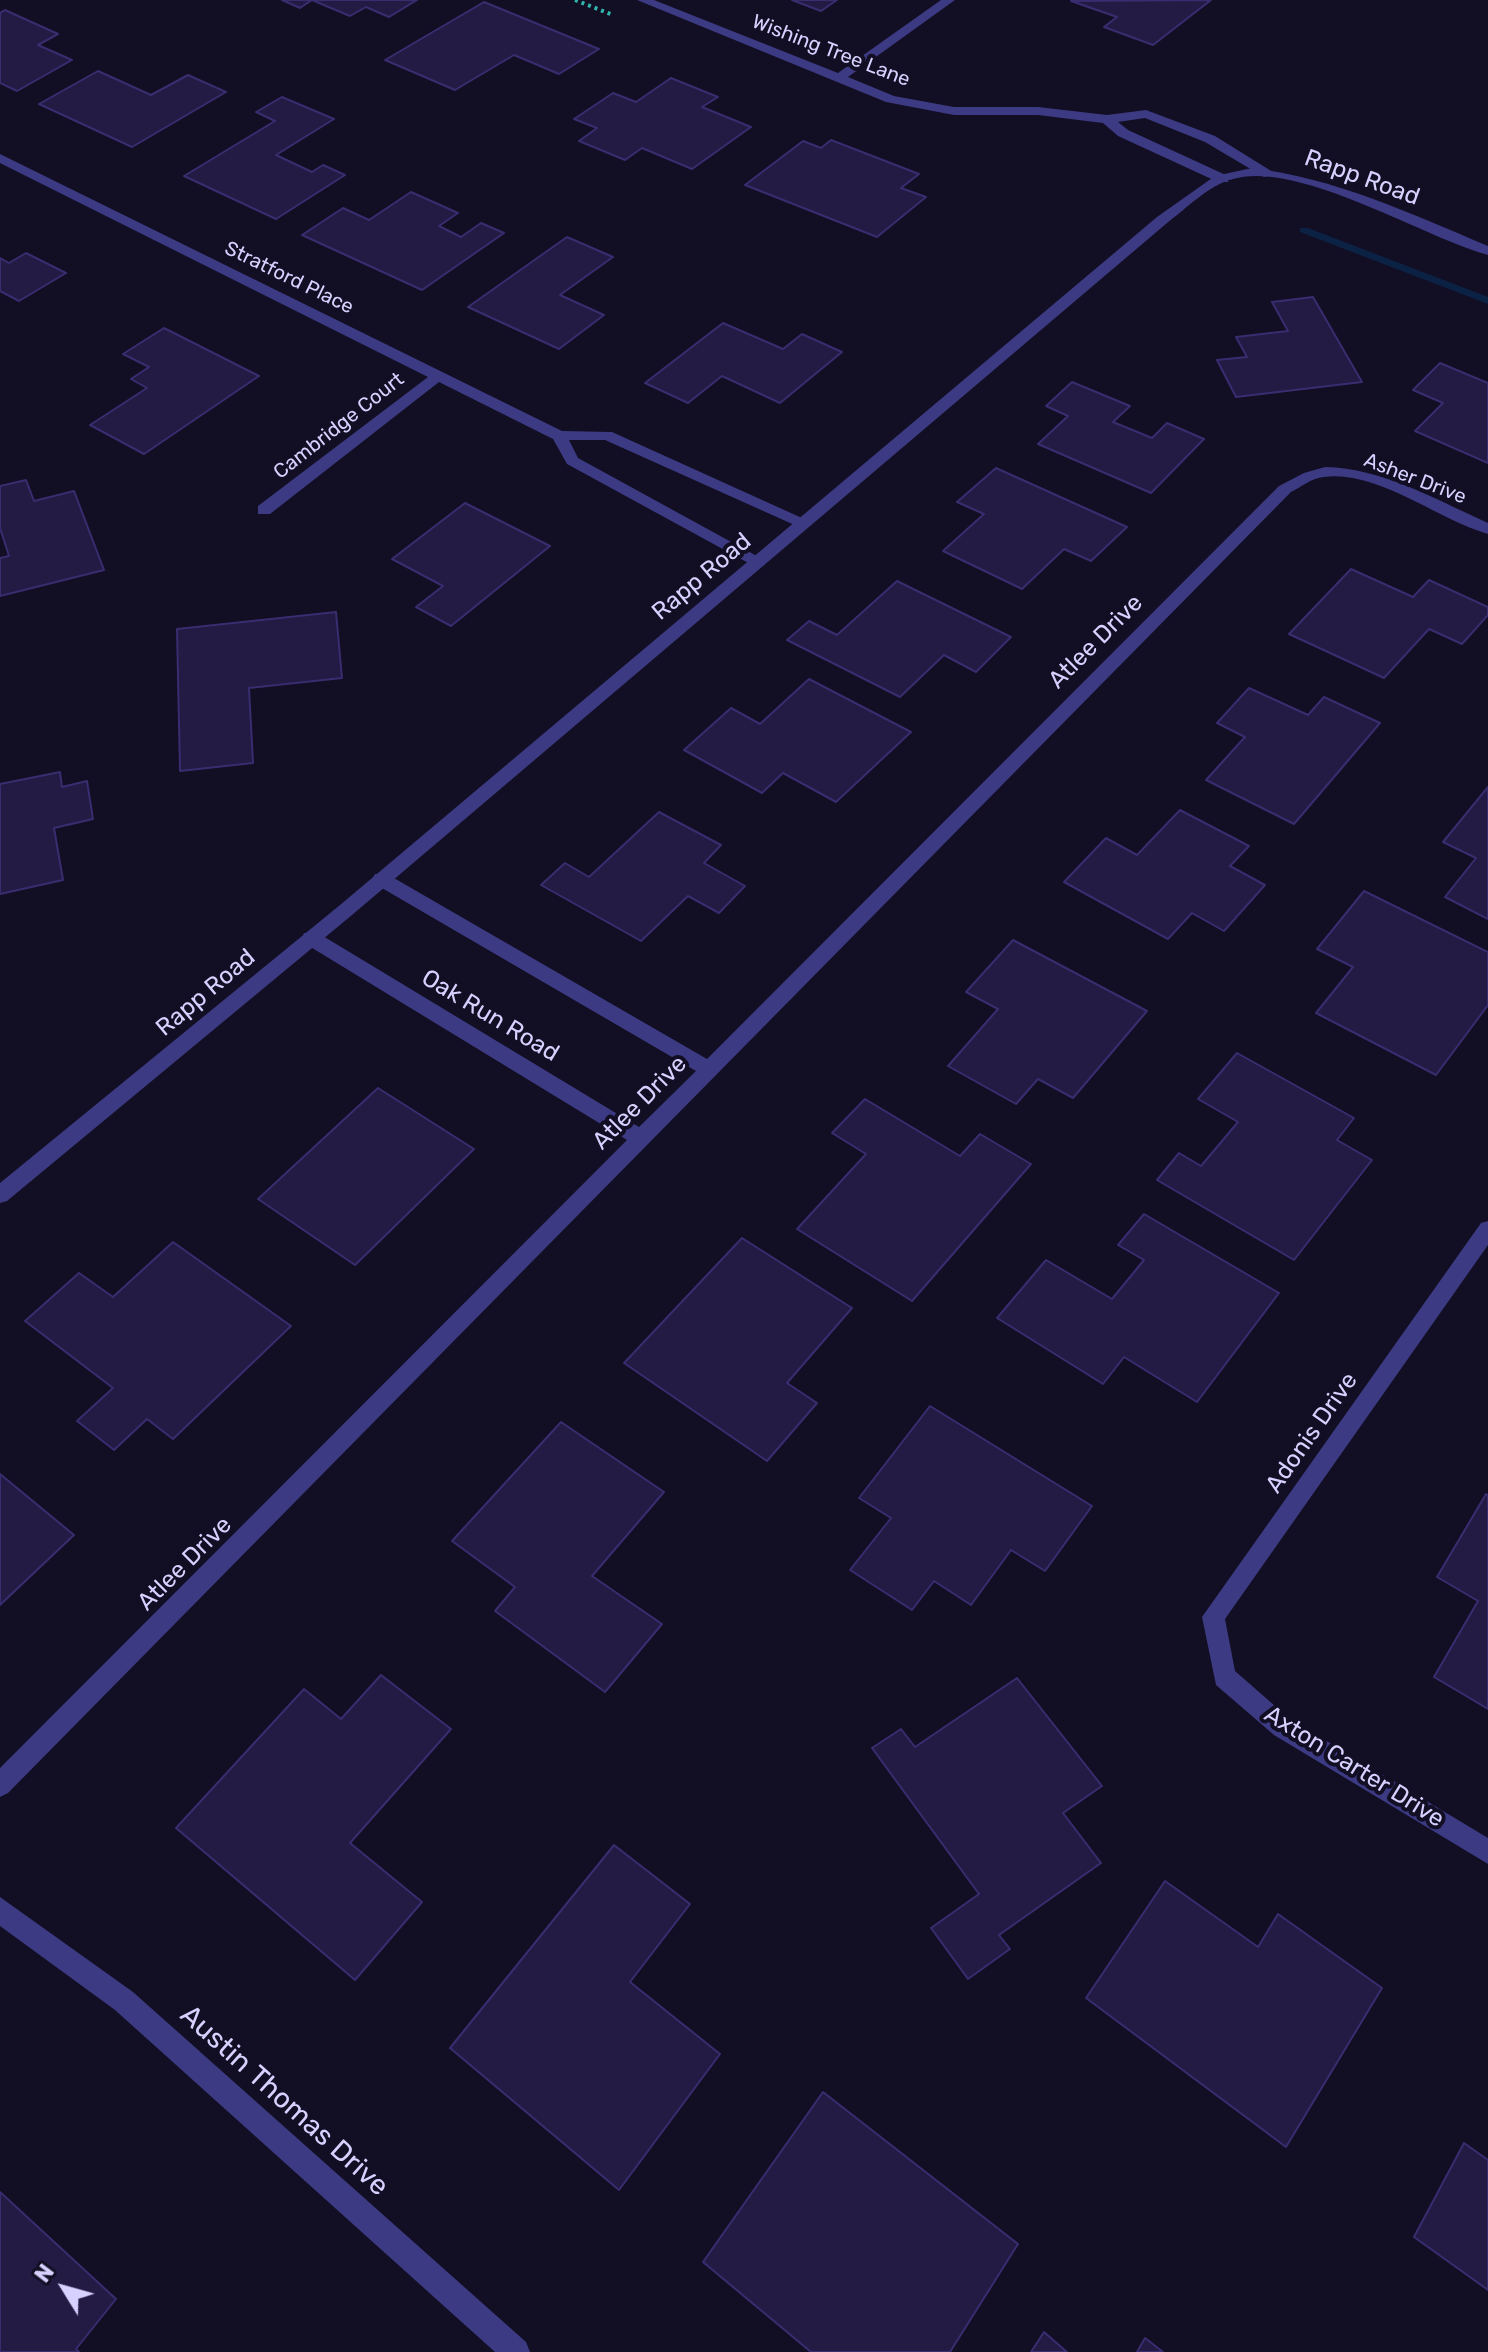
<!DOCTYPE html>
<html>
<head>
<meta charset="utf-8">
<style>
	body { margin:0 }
	#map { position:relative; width:1488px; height:2352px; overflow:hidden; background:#120e23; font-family:Rubik,sans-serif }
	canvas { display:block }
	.north { position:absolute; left:24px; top:2248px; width:80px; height:80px; -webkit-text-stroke:6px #120e23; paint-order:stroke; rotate:307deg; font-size:22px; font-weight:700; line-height:32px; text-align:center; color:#d6d1ff }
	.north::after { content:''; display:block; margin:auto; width:28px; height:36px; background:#d6d1ff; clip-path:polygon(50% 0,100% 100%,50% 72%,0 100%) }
</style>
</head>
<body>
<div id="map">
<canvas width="1488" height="2352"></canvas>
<div class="north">N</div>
</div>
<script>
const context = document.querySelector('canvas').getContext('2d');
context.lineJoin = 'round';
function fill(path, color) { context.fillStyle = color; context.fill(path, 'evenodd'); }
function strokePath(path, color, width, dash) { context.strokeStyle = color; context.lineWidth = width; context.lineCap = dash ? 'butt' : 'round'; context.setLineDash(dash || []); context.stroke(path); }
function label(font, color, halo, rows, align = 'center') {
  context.font = font + ' Rubik,sans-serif'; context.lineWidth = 8; context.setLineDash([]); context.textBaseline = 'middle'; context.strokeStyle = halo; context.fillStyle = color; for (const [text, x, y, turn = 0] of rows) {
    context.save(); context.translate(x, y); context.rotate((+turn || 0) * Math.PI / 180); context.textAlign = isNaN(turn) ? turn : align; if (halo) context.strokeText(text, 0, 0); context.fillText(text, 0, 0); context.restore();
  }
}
const stream = new Path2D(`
	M1300,228H1308L1488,297V304L1300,232Z`);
const building = new Path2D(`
	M282,0H417L389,17L366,7L350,16L312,0L300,8Z
	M792,0H837L821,11Z
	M1211,0L1153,45L1104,27L1117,17L1071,1Z
	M484,2L599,49L559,74L514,55L455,90L385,60Z
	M5,10L58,34L38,45L72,60L17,91L0,83V13Z
	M98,71L151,95L188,75L226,92L132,147L39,104Z
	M671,78L718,97L702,107L751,127L692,169L642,148L625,160L579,141L597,128L574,119L613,93L636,102Z
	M282,97L334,119L276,155L312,172L323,165L345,175L276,219L184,176L275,121L256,112Z
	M831,140L919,174L901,188L926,197L877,237L745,185L803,141L821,148Z
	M411,192L458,213L439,226L461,237L481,223L504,233L422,290L302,235L343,208L369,220Z
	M567,237L613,257L560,295L604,315L559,349L468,307Z
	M26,253L66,273L19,301L0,291V258L9,263Z
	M1313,297L1362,382L1236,397L1217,360L1247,357L1236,337L1288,331L1272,302Z
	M723,323L783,349L802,334L842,352L780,403L722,376L688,403L645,383Z
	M164,328L259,376L144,454L90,425L147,388L131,379L149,367L123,354Z
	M1440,363L1488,383V463L1415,431L1443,403L1413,390Z
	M1072,382L1130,406L1113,422L1152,438L1167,423L1204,439L1151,493L1038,444L1068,416L1046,406Z
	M996,468L1127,527L1091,561L1064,549L1022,589L943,551L984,514L957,502Z
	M26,480L34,501L74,491L104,570L0,596V558L9,556L0,528V486Z
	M465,503L550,546L451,626L416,607L443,586L392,559Z
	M1351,569L1413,597L1429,580L1488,607V615L1462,644L1429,629L1384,678L1289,634Z
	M897,581L1011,637L976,672L944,655L900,697L787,640L809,621L837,635Z
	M336,612L342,678L249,688L253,763L180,771L177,629Z
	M809,679L911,732L836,802L783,773L762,793L684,750L731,708L760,724Z
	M1249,688L1308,715L1324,697L1380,723L1294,824L1206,780L1245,737L1217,723Z
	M60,772L62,787L87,781L93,819L54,828L63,880L0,894V784Z
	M1488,787V919L1445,897L1476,858L1443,842Z
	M1180,810L1249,846L1230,866L1265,885L1224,931L1192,913L1168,939L1064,882L1106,838L1137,855Z
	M659,812L721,845L704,863L745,886L719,913L688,896L641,941L541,885L565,863L589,877Z
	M1364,891L1488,952V1005L1436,1075L1316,1013L1353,967L1317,949Z
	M1013,940L1147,1011L1073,1098L1038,1079L1016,1104L948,1066L998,1009L966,992Z
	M1237,1053L1354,1118L1337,1140L1372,1160L1294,1260L1157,1180L1179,1153L1201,1166L1238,1122L1198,1099Z
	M378,1088L474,1149L355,1265L258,1199Z
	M865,1099L960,1156L980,1134L1031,1164L912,1301L797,1229L866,1154L832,1133Z
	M1144,1214L1279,1293L1197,1402L1124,1357L1103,1384L997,1318L1046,1260L1112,1299L1144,1260L1118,1245Z
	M742,1238L852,1308L787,1383L817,1403L767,1461L624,1363Z
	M173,1242L291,1326L173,1439L147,1419L114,1450L77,1421L113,1388L25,1321L79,1273L113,1297Z
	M930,1406L1092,1506L1045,1571L1011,1550L971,1605L934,1581L912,1610L850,1570L891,1518L859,1498Z
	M561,1422L664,1492L592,1576L662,1624L605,1692L495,1611L515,1587L452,1541Z
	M0,1474L74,1535L0,1605Z
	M1486,1494L1488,1495V1709L1434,1677L1478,1601L1437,1577Z
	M381,1675L451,1729L350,1843L422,1902L355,1980L176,1828L304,1689L341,1719Z
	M1017,1678L1102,1786L1063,1813L1101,1863L999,1935L1010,1949L968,1979L931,1928L979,1894L872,1748L901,1729L915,1747Z
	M614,1845L690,1904L630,1982L720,2054L619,2190L450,2048Z
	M1165,1881L1258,1947L1278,1914L1382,1988L1286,2147L1086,1998Z
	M823,2092L1018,2244L950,2352H811L703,2262Z
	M1464,2143L1488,2160V2290L1414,2237Z
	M0,2192L116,2299L76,2349L79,2352H0Z
	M1044,2332L1067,2352H1031Z
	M1145,2338L1163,2352H1137Z`);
const path = new Path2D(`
	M575,0L613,15`);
const minor = new Path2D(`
	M637,0H654L838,73L941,0H955L848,77L894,96L954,107H1038L1107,115L1146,110L1215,136L1276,174L1264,177L1205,142L1145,118L1118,122L1128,130L1228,176V182H1218L1118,136L1103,123L1038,115H954L886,102Z
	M0,154L562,431L612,432L813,523L805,528L799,527L605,440H569L578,458L766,561L764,565H752L567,464L553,439L439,382L270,514H258V506L428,377L0,163Z
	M1325,467C1382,468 1437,500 1488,523V534C1438,520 1378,470 1324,477C1312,478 1301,487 1291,492L8,1793L0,1797V1768L627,1140L304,943L302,938L304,933H318L639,1127L696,1071L375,884L372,879L375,874H387L707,1059L1279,486L1304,473Z
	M1488,1221V1245L1225,1619L1235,1671L1290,1719L1488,1838V1864L1274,1735L1216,1685L1202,1617L1481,1223Z
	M0,1897L133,1992L526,2342L530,2352H495L115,2010L0,1926Z`);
const tertiary = new Path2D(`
	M1252,168C1335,178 1412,214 1488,246V255C1423,237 1298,160 1233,179C1209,185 1187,208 1167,223L352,915L7,1201L0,1203V1183L340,905L1157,217L1215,176Z`);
const farStreetnames = [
	["Wishing Tree Lane",831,51,21],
	["Stratford Place",289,278,26],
	["Cambridge Court",339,426,-38],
	["Asher Drive",1415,479,21]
];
const streetNames = [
	["Rapp Road",1362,178,20],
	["Rapp Road",702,577,-40],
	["Atlee Drive",1096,642,-45],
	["Rapp Road",206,993,-40],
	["Oak Run Road",490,1016,31],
	["Atlee Drive",640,1103,-45],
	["Adonis Drive",1312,1433,-55],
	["Atlee Drive",185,1564,-45],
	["Axton Carter Drive",1354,1767,32]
];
const nearStreetnames = [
	["Austin Thomas Drive",284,2101,42]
];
fill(stream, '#0c2245');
fill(building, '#231b44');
strokePath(building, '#392d70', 2);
strokePath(path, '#30b4ab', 4, [3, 4]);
fill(minor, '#3c3a82');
fill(tertiary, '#3c3a82');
label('20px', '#d6d1ff', '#120e23', farStreetnames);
label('24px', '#d6d1ff', '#120e23', streetNames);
label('28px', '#d6d1ff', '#120e23', nearStreetnames);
</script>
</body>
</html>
